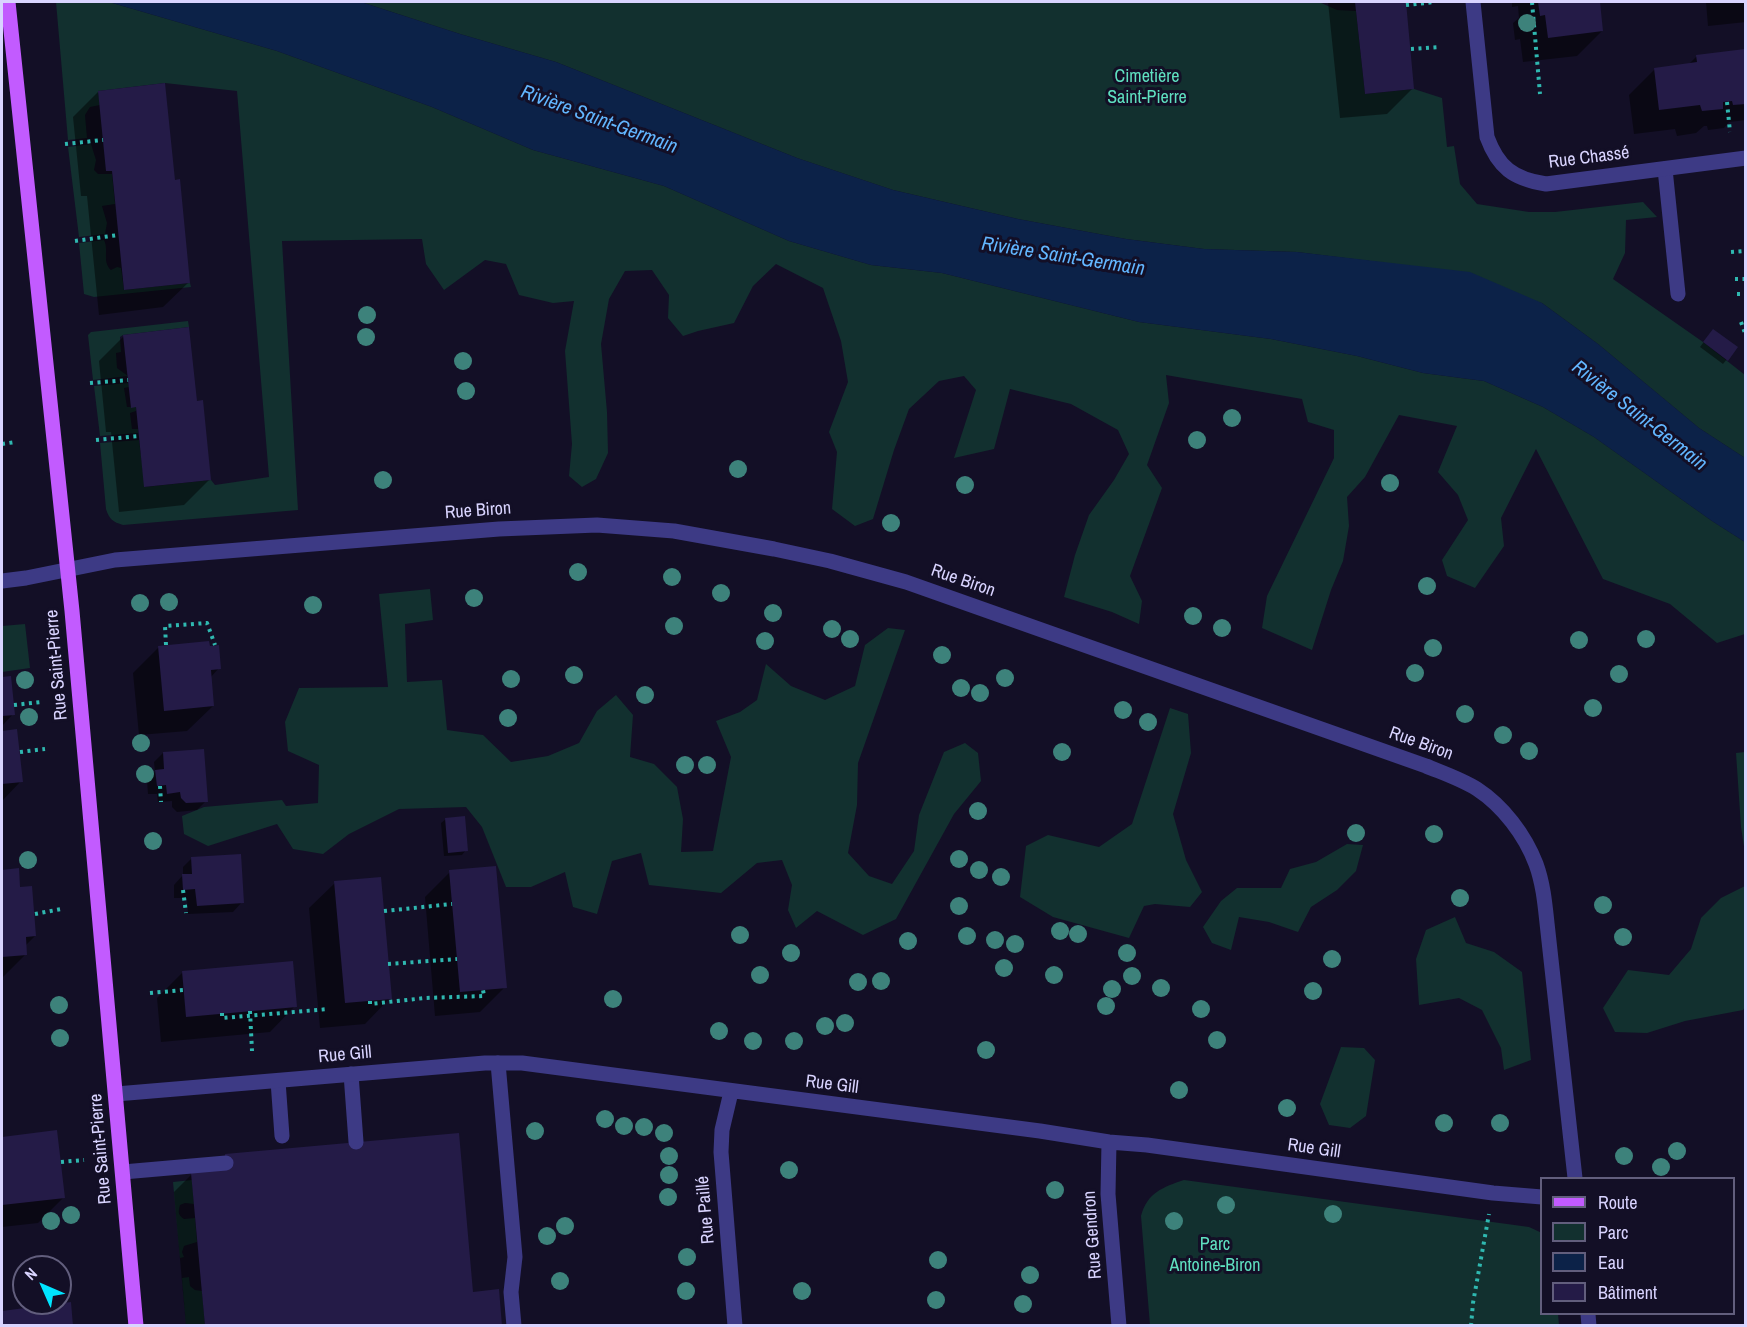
<!DOCTYPE html>
<html>
<head>
<meta charset="utf-8">
<style>
	body { margin:0 }
	#map { position:relative; width:1747px; height:1327px; overflow:hidden; background:#130f26; font-family:"Archivo Narrow",sans-serif }
	canvas { display:block }
	.frame { position:absolute; inset:0; border:3px solid #d9d4ff; pointer-events:none }
	.legend { position:absolute; left:1540px; top:1177px; width:195px; height:138px; box-sizing:border-box; background:#130f26; border:2px solid #625e7d; margin:0; padding:8px 10px; list-style:none; font-size:18px; color:#d9d4ff }
	.legend li { display:flex; align-items:center; gap:12px; height:30px }
	.legend b { width:30px; border:2px solid #625e7d }
	.north { position:absolute; left:12px; top:1255px; width:60px; height:60px; box-sizing:border-box; background:#130f26; border:2px solid #625e7d; border-radius:50%; rotate:315deg; font-size:16px; font-weight:700; line-height:24px; text-align:center; color:#d9d4ff }
	.north::after { content:''; display:block; margin:auto; width:21px; height:27px; background:#00e5ff; clip-path:polygon(50% 0,100% 100%,50% 72%,0 100%) }
</style>
</head>
<body>
<div id="map">
<canvas width="1747" height="1327"></canvas>
<div class="frame"></div>
<ul class="legend">
<li><b style="height:8px;background:#c25bff"></b>Route</li>
<li><b style="height:16px;background:#12302f"></b>Parc</li>
<li><b style="height:16px;background:#0c2248"></b>Eau</li>
<li><b style="height:16px;background:#241b47"></b>Bâtiment</li>
</ul>
<div class="north">N</div>
</div>
<script>
const context = document.querySelector('canvas').getContext('2d');
context.lineJoin = 'round';
function fill(path, color) { context.fillStyle = color; context.fill(path, 'evenodd'); }
function strokePath(path, color, width, dash) { context.strokeStyle = color; context.lineWidth = width; context.lineCap = dash ? 'butt' : 'round'; context.setLineDash(dash || []); context.stroke(path); }
function label(font, color, halo, rows, align = 'center') {
  context.font = font + ' "Archivo Narrow",sans-serif'; context.lineWidth = 6; context.setLineDash([]); context.textBaseline = 'middle'; context.strokeStyle = halo; context.fillStyle = color; for (const [text, x, y, turn = 0] of rows) {
    context.save(); context.translate(x, y); context.rotate((+turn || 0) * Math.PI / 180); context.textAlign = isNaN(turn) ? turn : align; if (halo) context.strokeText(text, 0, 0); context.fillText(text, 0, 0); context.restore();
  }
}
const green = new Path2D(`
	M56,2H109L277,51L432,107L533,150L664,186L789,241L871,265L942,273L1139,322L1271,339L1357,356L1423,373L1484,381L1543,407L1594,437L1712,521L1745,542V634L1717,643L1670,604L1603,579L1536,449L1501,518L1504,546L1475,588L1447,576L1442,560L1468,520L1458,495L1438,472L1457,426L1399,415L1365,477L1347,497L1349,526L1343,561L1331,590L1312,650L1262,628L1267,596L1334,458V430L1308,422L1302,399L1166,375L1169,403L1147,465L1162,488L1130,576L1142,601L1139,624L1112,612L1064,597L1075,555L1089,515L1114,480L1129,454L1118,430L1071,404L1010,389L994,449L954,458L976,390L964,376L939,381L909,409L894,450L873,519L855,526L832,509L837,452L829,432L848,382L841,341L823,288L776,264L753,286L734,323L698,331L683,336L668,318L669,295L652,270L625,271L609,299L601,344L607,412L608,453L596,479L582,487L569,476L572,444L565,351L574,301L553,303L519,295L506,264L485,260L444,290L426,264L422,239L282,241L298,510L123,525C113,522 109,519 106,509L100,443L139,440L145,487L211,480L215,485L269,477L237,91L165,83L98,91L100,105L90,107L85,115L87,138L68,140Z
	M361,2H1319L1337,10L1356,11L1365,94L1414,89L1442,98L1447,147L1454,146L1460,184L1477,204L1529,212H1555L1643,202L1657,217L1626,220L1625,253L1613,279L1703,342L1745,375V458L1699,428L1598,344L1542,303L1378,262L1297,252L1204,249L1126,239L1018,219L893,190L797,158L556,62L460,34Z
	M91,144L96,160L94,170L98,174H112L115,204L102,206L107,223L105,234L79,237L68,147Z
	M104,240C109,250 102,262 111,270L117,267L121,268L124,290L190,283L191,287L94,297L84,294L79,243Z
	M188,321L189,327L123,335L120,337L121,352L116,353L117,368L128,376L93,380L88,335L91,332Z
	M128,383L129,387L124,388L127,407H136V411L130,413L132,429H138V433L100,436L94,386Z
	M430,589L433,620L405,624L407,682L442,680L447,730L483,735L511,762L548,756L579,743L597,711L616,695L633,715L630,757L654,764L677,787L683,819L681,852L713,851L731,757L716,721L740,712L757,700L766,664L791,686L825,700L855,686L865,645L888,628L905,630L858,763L857,805L848,853L869,876L892,884L914,851L919,815L944,752L965,743L978,753L981,781L954,814L896,919L863,935L817,911L796,928L788,910L792,885L782,860L757,863L721,893L649,885L641,853L612,861L597,914L573,907L565,872L531,887H506L482,827L466,807L399,809L349,834L323,854L293,849L277,824L208,846L184,834L182,816L204,807L282,800L286,806L318,803L319,765L288,751L285,722L299,688L388,687L379,594Z
	M25,624L30,668L2,672V626Z
	M1170,708L1188,714L1191,753L1173,814L1186,860L1202,892L1190,907L1155,904L1144,906L1129,938L1053,917L1020,897L1026,846L1048,835L1099,847L1132,824Z
	M1745,752H1746L1745,853L1741,827L1736,753Z
	M1347,844L1363,845L1356,871L1337,890L1311,907L1298,932L1269,922L1239,917L1231,950L1212,943L1203,927L1221,901L1237,888H1281L1290,869L1316,862Z
	M1745,886V1007L1743,1010L1685,1021L1647,1033L1615,1032L1603,1008L1628,970L1669,975L1691,949L1701,918L1721,898Z
	M1455,917L1466,943L1494,952L1522,972L1531,1060L1504,1070L1501,1048L1482,1010L1459,998L1419,1005L1416,959L1426,930Z
	M1341,1047L1364,1048L1375,1060L1366,1116L1350,1128L1329,1125L1320,1104Z
	M192,1180L194,1204L185,1203L180,1205C178,1212 178,1215 184,1219L195,1218L197,1242L184,1246L182,1252L184,1257L180,1258L173,1182Z
	M1184,1180L1529,1227L1542,1233V1314H1558L1559,1325H1150L1141,1216C1147,1193 1163,1187 1184,1180Z
	M189,1277L190,1286L195,1290L202,1291L205,1325H186L182,1278Z`);
const water = new Path2D(`
	M109,2H361L460,34L556,62L797,158L893,190L1018,219L1126,239L1204,249L1297,252L1470,272L1542,303L1598,344L1699,428L1745,458V542L1712,521L1594,437L1543,407L1484,381L1423,373L1357,356L1271,339L1139,322L942,273L871,265L789,241L664,186L533,150L432,107L277,51Z`);
const shadow = new Path2D(`
	M1328,2H1404L1413,88L1387,114L1340,118Z
	M1512,2H1599L1602,31L1577,56L1523,62L1520,39L1515,40L1513,23L1519,18L1518,6L1512,7Z
	M1706,2H1746V22L1708,26Z
	M1696,57L1746,58V120L1729,122L1724,128L1708,130L1707,126H1704L1696,133L1677,136L1675,129L1634,134L1629,95L1655,69L1688,65Z
	M98,92L174,181L189,282L163,307L99,315L87,196H81L73,117Z
	M1709,335L1736,348L1723,364L1700,347Z
	M124,336L195,403L210,479L184,505L119,512L111,432H106L99,361Z
	M159,647L219,668L210,678L213,706L187,731L139,735L133,673Z
	M2,678H10L13,714L2,726Z
	M16,731L21,781L2,801V732Z
	M163,753L206,801L197,810L177,812L172,807V801L158,802L157,794H148L147,780L155,772L154,762Z
	M446,819L466,850L462,855L444,856L441,823Z
	M192,858L242,902L233,912L188,914L187,898H174V885L183,875V867Z
	M17,870L19,888L35,936L25,946L26,954L2,978V871Z
	M450,872L505,987L480,1012L435,1016L425,897Z
	M335,883L390,998L365,1024L320,1028L309,908Z
	M183,972L295,1006L270,1032L161,1042L157,998Z
	M56,1132L63,1198L38,1223L2,1227V1138Z
	M192,1174L472,1294L501,1326H186L174,1192Z`);
const building = new Path2D(`
	M1355,2H1406L1414,89L1365,94Z
	M1538,2H1600L1603,31L1548,38L1545,15L1540,16Z
	M1745,49L1746,104L1733,105L1732,101L1723,102V109L1702,111L1700,105L1659,110L1654,68L1697,62L1696,55Z
	M165,83L175,180L180,179L190,283L124,290L112,171H106L98,91Z
	M189,327L197,401L203,400L211,480L144,487L136,407L131,408L123,335Z
	M1713,329L1738,347L1728,361L1703,342Z
	M209,641L210,646L219,645L221,669L211,670L214,706L164,711L158,646Z
	M11,676L15,715L2,716V677Z
	M17,729L23,782L2,784V731Z
	M204,749L208,802L186,803L181,798L180,792L167,794L166,785L157,786L155,770L164,769L163,752Z
	M465,816L468,851L448,853L445,818Z
	M241,854L244,903L197,906L195,889L183,890L182,874H192L191,857Z
	M496,866L507,988L460,992L449,870Z
	M19,868L20,887L32,886L36,936L26,937L27,955L2,957V870Z
	M381,877L392,999L345,1003L334,881Z
	M293,961L297,1007L186,1017L182,971Z
	M57,1130L65,1198L2,1205V1137Z
	M459,1133L473,1292L499,1289L502,1326H205L191,1173L226,1163L225,1154Z
	M71,1302L73,1326H2V1311Z`);
const path = new Path2D(`
	M1532,2L1540,94
	M1406,5L1435,2
	M1411,49L1440,47
	M1727,102L1730,132
	M65,144L103,140
	M75,241L118,235
	M1731,252L1746,251
	M1735,279H1746
	M1737,294H1746
	M1741,322L1746,336
	M90,383L128,380
	M96,440L139,436
	M2,444L15,442
	M166,645L165,626L207,623L215,645
	M14,705L41,702
	M20,752L45,749
	M160,786L161,802
	M183,890L186,913
	M384,911L452,904
	M35,914L61,909
	M388,964L457,959
	M150,993L184,990
	M370,1001V1004L425,998L484,996L483,990
	M250,1011L252,1051
	M222,1013V1018L329,1009
	M61,1162L84,1160
	M1471,1326L1473,1303L1489,1214`);
const service = new Path2D(`
	M1665,169L1678,294
	M498,1063L515,1257L511,1292L514,1326
	M351,1074L356,1142
	M278,1081L282,1136
	M123,1172L226,1163`);
const minor = new Path2D(`
	M1473,2L1487,137C1498,167 1513,179 1546,184L1746,158
	M2,581L26,578L115,560L499,529L597,525L674,531L774,549L830,561L906,582L1426,766C1443,773 1461,779 1477,789C1503,806 1525,835 1536,864C1543,883 1545,904 1547,923L1575,1178
	M731,1092L722,1130L721,1152L735,1326
	M116,1094L485,1063H522L1040,1131L1109,1142L1147,1145L1493,1193L1542,1197
	M1109,1142L1108,1194L1119,1326
	M1588,1314L1589,1326`);
const primary = new Path2D(`
	M8,2L72,611L136,1326`);
const trees = [
	[1527,23],
	[367,315],
	[366,337],
	[463,361],
	[466,391],
	[1232,418],
	[1197,440],
	[738,469],
	[383,480],
	[1390,483],
	[965,485],
	[891,523],
	[578,572],
	[672,577],
	[1427,586],
	[721,593],
	[474,598],
	[169,602],
	[140,603],
	[313,605],
	[773,613],
	[1193,616],
	[674,626],
	[1222,628],
	[832,629],
	[850,639],
	[1646,639],
	[1579,640],
	[765,641],
	[1433,648],
	[942,655],
	[1415,673],
	[1619,674],
	[574,675],
	[1005,678],
	[511,679],
	[25,680],
	[961,688],
	[980,693],
	[645,695],
	[1593,708],
	[1123,710],
	[1465,714],
	[29,717],
	[508,718],
	[1148,722],
	[1503,735],
	[141,743],
	[1529,751],
	[1062,752],
	[685,765],
	[707,765],
	[145,774],
	[978,811],
	[1356,833],
	[1434,834],
	[153,841],
	[959,859],
	[28,860],
	[979,870],
	[1001,877],
	[1460,898],
	[1603,905],
	[959,906],
	[1060,931],
	[1078,934],
	[740,935],
	[967,936],
	[1623,937],
	[995,940],
	[908,941],
	[1015,944],
	[791,953],
	[1127,953],
	[1332,959],
	[1004,968],
	[760,975],
	[1054,975],
	[1132,976],
	[881,981],
	[858,982],
	[1161,988],
	[1112,989],
	[1313,991],
	[613,999],
	[59,1005],
	[1106,1006],
	[1201,1009],
	[845,1023],
	[825,1026],
	[719,1031],
	[60,1038],
	[1217,1040],
	[753,1041],
	[794,1041],
	[986,1050],
	[1179,1090],
	[1287,1108],
	[605,1119],
	[1444,1123],
	[1500,1123],
	[624,1126],
	[644,1127],
	[535,1131],
	[664,1133],
	[1677,1151],
	[669,1156],
	[1624,1156],
	[1661,1167],
	[789,1170],
	[669,1175],
	[1055,1190],
	[668,1197],
	[1226,1205],
	[1333,1214],
	[71,1215],
	[51,1221],
	[1174,1221],
	[565,1226],
	[547,1236],
	[687,1257],
	[938,1260],
	[1030,1275],
	[560,1281],
	[686,1291],
	[802,1291],
	[936,1300],
	[1023,1304]
];
const parkNames = [
	["Cimetière",1147,77],
	["Saint-Pierre",1147,98],
	["Parc",1215,1245],
	["Antoine-Biron",1215,1266]
];
const streetNames = [
	["Rue Chassé",1589,158,-7],
	["Rue Biron",478,511,-4],
	["Rue Biron",963,581,19],
	["Rue Saint-Pierre",57,665,-95],
	["Rue Biron",1421,744,20],
	["Rue Gill",345,1055,-5],
	["Rue Gill",832,1085,7],
	["Rue Saint-Pierre",101,1149,-95],
	["Rue Gill",1314,1149,8],
	["Rue Paillé",706,1210,-95],
	["Rue Gendron",1093,1235,-94]
];
const waterNames = [
	["Rivière Saint-Germain",599,120,20],
	["Rivière Saint-Germain",1063,257,9],
	["Rivière Saint-Germain",1639,416,38]
];
fill(green, '#12302f');
fill(water, '#0c2248');
fill(shadow, '#0007');
fill(building, '#241b47');
strokePath(path, '#2fb8b0', 4, [3, 4.5]);
strokePath(service, '#3d3a85', 15);
strokePath(minor, '#3d3a85', 15);
strokePath(primary, '#c25bff', 15);
context.fillStyle = '#3d827b';
for (const [x, y] of trees) { context.beginPath(); context.arc(x, y, 9, 0, 2 * Math.PI); context.fill(); }
label('18px', '#5fe0c0', '#130f26', parkNames);
label('18px', '#d9d4ff', '#130f26', streetNames);
label('italic 20px', '#62b6ff', '#130f26', waterNames);
</script>
</body>
</html>
